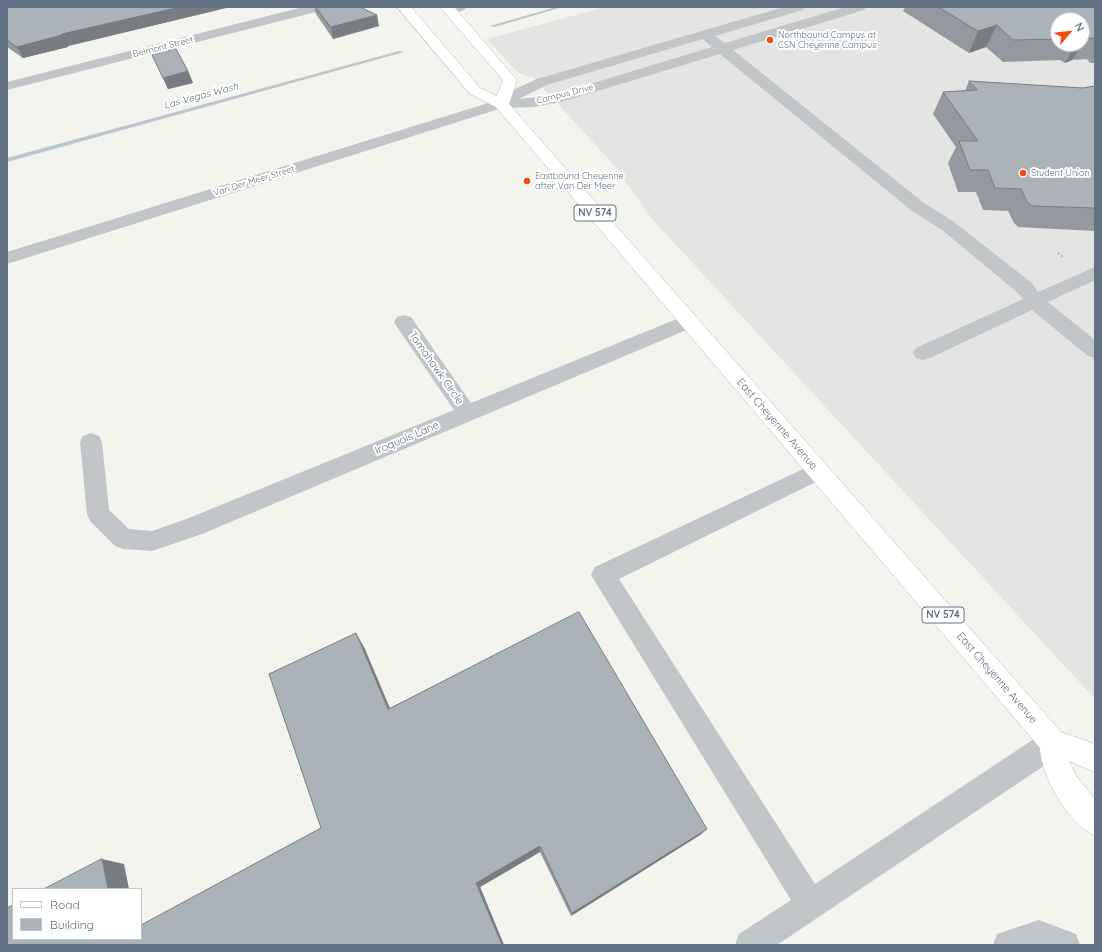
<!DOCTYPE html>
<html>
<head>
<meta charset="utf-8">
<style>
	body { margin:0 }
	#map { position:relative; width:1102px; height:952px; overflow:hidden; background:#f4f4ef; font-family:Quicksand,sans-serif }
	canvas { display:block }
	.frame { position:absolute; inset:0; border:8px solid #607283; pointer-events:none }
	.legend { position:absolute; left:12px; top:888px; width:130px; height:52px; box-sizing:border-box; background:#fff; border:1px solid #bfc7cd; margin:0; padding:5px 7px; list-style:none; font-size:12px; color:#607283 }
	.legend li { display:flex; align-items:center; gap:8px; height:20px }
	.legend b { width:20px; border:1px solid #bfc7cd }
	.north { position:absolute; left:1050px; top:12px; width:40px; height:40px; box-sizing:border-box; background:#fff; border:1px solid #bfc7cd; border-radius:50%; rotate:62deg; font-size:11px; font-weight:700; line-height:16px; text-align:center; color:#607283 }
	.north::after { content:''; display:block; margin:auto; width:14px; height:18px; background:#f14d13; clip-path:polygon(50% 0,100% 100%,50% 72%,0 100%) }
</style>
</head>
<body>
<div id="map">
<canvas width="1102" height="952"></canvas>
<div class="frame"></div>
<ul class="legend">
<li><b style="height:5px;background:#fff"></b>Road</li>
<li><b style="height:11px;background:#abb2b8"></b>Building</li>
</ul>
<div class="north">N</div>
</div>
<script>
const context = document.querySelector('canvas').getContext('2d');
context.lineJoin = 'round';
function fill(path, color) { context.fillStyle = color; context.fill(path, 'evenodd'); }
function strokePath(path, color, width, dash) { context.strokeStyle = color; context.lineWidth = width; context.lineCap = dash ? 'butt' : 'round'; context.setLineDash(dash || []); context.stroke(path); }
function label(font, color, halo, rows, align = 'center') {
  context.font = font + ' Quicksand,sans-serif'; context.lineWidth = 4; context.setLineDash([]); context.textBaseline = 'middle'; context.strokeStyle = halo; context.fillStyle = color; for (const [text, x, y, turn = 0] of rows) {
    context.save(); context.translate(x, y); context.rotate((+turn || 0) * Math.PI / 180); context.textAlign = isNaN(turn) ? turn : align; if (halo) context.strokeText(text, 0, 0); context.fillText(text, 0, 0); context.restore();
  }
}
const built = new Path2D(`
	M605,7H1095V699L652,219L613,164L533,77L523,75L515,70L487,39ZM1058,20H1082V44H1058Z`);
const stream = new Path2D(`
	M556,7H563L494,27L490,26Z
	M399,51L404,52L7,162V158Z`);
const path = new Path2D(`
	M1058,253L1064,258`);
const minor = new Path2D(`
	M303,7H326L324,10L7,90V82Z
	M446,7H467C463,13 452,14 445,13L443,10Z
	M784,7H805L803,10L715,36L725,43L845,7H866L864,10L733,50L924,203L954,222L1032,283L1038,292L1095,267V280L1048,302L1095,340V358L1088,356L1032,310L930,358L923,360L916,358L913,353L916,348L1023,299L1018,293L942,230L912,211L720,54L561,102L533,107L502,108L7,264V252L498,100L517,88L537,79ZM703,39L712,47L554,95L519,99L547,85Z
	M689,314L696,316L699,321L696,326L202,534L152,551L123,549L115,546L90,521L87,514L80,442L83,436L91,433L99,436L102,442L109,510L129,529L152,531L189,518L454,410L397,327L394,322L397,317L404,315L411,317L471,403Z
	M818,462L826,465L829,471L826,477L619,579L815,884L1043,733L1053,729L1063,733L1067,743L1063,753L777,945H735L739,934L791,900L591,575L595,567Z
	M1039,920L1076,934L1080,945H993L997,934Z`);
const major = new Path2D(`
	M397,7H411L480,88L497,96L503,80L440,7H454L517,80L509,104L1061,732L1095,744V772L1069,761L1076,776L1095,799V835C1069,825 1041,776 1040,748L496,107L470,94Z`);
const wall = new Path2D(`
	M7,7H225L226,8L68,46V47L23,58L7,47Z
	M314,7H360L379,26L333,39L316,14Z
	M905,7H1095V63H1090L1087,59L1072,60L1065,63L1060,60L1003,62L986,47L969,53L903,11ZM1058,20H1082V44H1058Z
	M152,55L188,71L193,83L168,89Z
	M969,81L1083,88L1095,86V231L1018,227L1014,223L1008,211L983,210L976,192H958L948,163L956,147L933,114L943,92L965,91Z
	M364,647L390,708L707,829L700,835L571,916L540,852L480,887L504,945H7L141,939L321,828Z`);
const shadedWall = new Path2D(`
	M180,7H225L226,8L68,46V47L23,58L17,47L62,34Z
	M377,15L379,26L333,39L331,27Z
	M997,25L986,47L969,53L978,31Z
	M1076,44H1082L1072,60L1065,63Z
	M188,71L193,83L168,89L163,78Z
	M356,633L364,647L395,721L388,709Z
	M707,829L700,835L571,916L572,913Z
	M540,846V852L480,887L504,945H502L476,883Z
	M102,859L124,864L129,889H108Z`);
const building = new Path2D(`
	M7,7H180L62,34V35L17,47L7,40Z
	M316,7H360L377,15L331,27Z
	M939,7H1095V38L1085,39L1082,40V20H1058V39L1013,40L997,25L978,31Z
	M176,49L188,71L163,78L152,55Z
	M969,81L1083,88L1095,86V208L1032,206L1027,202L1021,189L995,188L988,170H970L959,141H978L943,92L977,90Z
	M579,612L707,829L572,913L540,846L476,883L502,945H7V908L13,905V939H141V925L321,828L269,674L356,633L388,709Z
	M102,859L108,889H44Z`);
const markers = [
	[770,40,4,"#f14d13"],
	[1023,173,4,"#f14d13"],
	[527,181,4,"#f14d13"]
];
const farPoinames = [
	["Northbound Campus at",778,35],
	["CSN Cheyenne Campus",778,45],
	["Student Union",1031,173],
	["Eastbound Cheyenne",535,176],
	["after Van Der Meer",535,186]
];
const farStreetnames = [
	["Belmont Street",163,47,-14],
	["Campus Drive",565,94,-14],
	["Van Der Meer Street",254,181,-17]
];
const farWaternames = [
	["Las Vegas Wash",201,96,-15]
];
const shields = [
	[595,213,42],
	[943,615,42]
];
const shieldNames = [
	["NV 574",595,213],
	["NV 574",943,615]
];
const streetNames = [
	["Tomahawk Circle",436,368,55],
	["East Cheyenne Avenue",777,424,49],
	["Iroquois Lane",407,438,-23],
	["East Cheyenne Avenue",997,678,49]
];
fill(built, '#e4e5e3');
fill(stream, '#bbc7cc');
strokePath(major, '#b4b8bc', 1);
strokePath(path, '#babdbf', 2.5, [2, 2]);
fill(minor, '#c1c5c8');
fill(major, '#fff');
fill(wall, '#93999e');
fill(shadedWall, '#787d81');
fill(building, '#abb2b8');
strokePath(building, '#787d81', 1);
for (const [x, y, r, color] of markers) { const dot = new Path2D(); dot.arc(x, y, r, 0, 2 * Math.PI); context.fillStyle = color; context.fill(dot); strokePath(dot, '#fff', 1.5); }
label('9px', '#607283', '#fff', farPoinames, 'left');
label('9px', '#607283', '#fff', farStreetnames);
label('italic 10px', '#5b7681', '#fff', farWaternames);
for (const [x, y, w] of shields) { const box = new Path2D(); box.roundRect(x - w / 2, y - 8, w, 16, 3); context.fillStyle = '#fff'; context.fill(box); strokePath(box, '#607283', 1); }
label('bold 10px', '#607283', null, shieldNames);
label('11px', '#607283', '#fff', streetNames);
</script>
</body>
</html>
